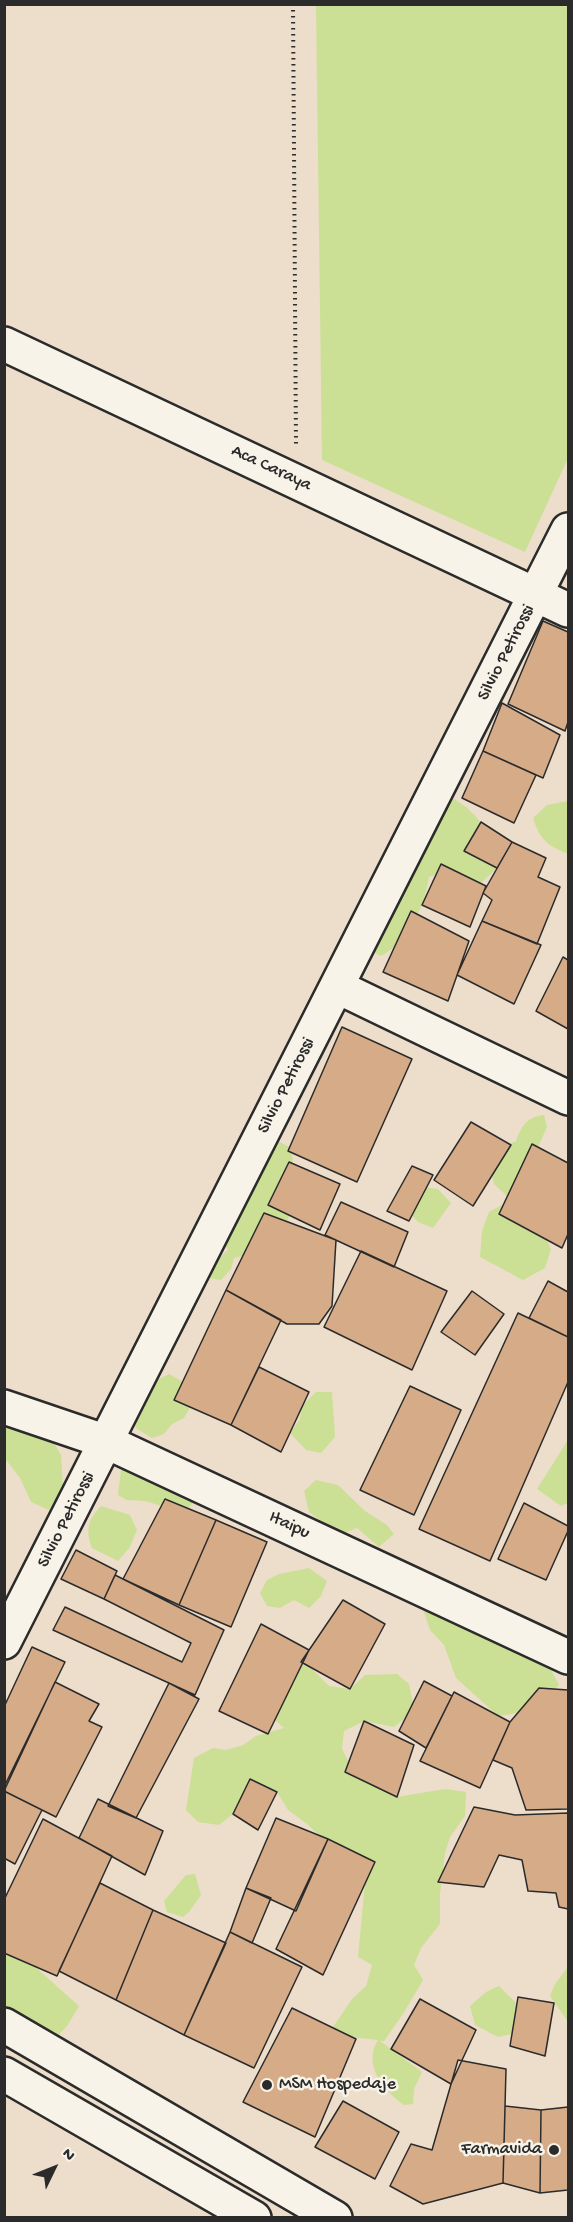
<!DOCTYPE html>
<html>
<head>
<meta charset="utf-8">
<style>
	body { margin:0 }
	#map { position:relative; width:573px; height:2222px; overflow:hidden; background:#edddcb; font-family:"Gochi Hand",sans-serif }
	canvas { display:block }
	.frame { position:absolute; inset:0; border:6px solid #2b2b2b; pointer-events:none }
	.north { position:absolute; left:24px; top:2138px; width:60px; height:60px; -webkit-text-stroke:4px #f7f3e8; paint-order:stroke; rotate:47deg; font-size:16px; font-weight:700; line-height:24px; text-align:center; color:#2b2b2b }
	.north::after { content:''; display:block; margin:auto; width:21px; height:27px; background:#2b2b2b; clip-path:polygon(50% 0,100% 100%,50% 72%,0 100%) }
</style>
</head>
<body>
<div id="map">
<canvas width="573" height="2222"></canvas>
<div class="frame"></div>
<div class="north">N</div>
</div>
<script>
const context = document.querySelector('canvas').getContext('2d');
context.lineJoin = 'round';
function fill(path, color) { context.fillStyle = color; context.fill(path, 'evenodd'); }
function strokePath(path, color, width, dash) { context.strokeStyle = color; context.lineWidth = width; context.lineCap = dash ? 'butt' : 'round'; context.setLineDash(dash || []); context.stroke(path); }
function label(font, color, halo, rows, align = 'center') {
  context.font = font + ' "Gochi Hand",sans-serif'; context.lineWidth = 5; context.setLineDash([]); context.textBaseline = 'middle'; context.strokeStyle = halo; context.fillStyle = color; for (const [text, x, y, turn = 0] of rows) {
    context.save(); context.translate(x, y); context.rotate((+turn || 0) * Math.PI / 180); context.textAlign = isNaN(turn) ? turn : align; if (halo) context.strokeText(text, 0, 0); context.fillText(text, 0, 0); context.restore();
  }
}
const green = new Path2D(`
	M316,5H568V458L525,552L322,460Z
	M454,799C480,814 494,838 497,868L481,883L451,869L429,877C424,904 422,908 407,930C397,943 396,949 380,956L371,950L444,807Z
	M568,801V854C548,846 540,840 533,818L547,805Z
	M544,1115L547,1127L518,1193L507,1196L494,1184L490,1167L505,1146L516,1141C522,1125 527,1117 544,1115Z
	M275,1140L290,1147L293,1159L288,1182L290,1215L283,1229L255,1253L234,1258L231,1269L221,1280L209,1278L216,1261L228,1250L217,1233Z
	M424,1187L438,1189L451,1203L433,1228L418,1222L404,1207Z
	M504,1204L541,1228L551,1249L545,1268L523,1280L480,1257L482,1231L489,1212Z
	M169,1374L187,1384L193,1402L184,1418L172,1424L164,1434L152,1438L137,1429L132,1421L136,1409L149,1397L153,1382Z
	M316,1392H332L335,1437L321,1453L306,1450L290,1433L300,1419L301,1407Z
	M15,1424L46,1429L61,1455L63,1488L49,1510L31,1502L20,1478L7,1461L5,1462L4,1425Z
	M568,1440V1503L561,1506L537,1489Z
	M138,1457L200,1493L185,1513L145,1501L127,1500L118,1495L121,1470Z
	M316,1480L338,1485L365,1511L387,1525L394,1534L379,1547L357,1528L339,1535L309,1512L304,1491Z
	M101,1506L130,1515L137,1530L130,1547L118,1561L92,1548C85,1529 88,1520 101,1506Z
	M309,1568L327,1581L321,1596L309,1608L294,1600L280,1608L267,1606L260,1593L267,1580L279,1574Z
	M436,1605L479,1635L545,1658L559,1685C538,1707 529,1712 498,1716L456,1678L444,1645L430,1630L423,1609Z
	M290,1664L309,1666L329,1686L350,1689L365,1675L397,1674L409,1684L413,1703L408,1716L394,1727L364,1721L344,1731L342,1749L353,1770L375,1787L397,1797L445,1789L466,1792L465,1816L450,1837L445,1853L440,1894V1924L421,1948L414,1965L423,1980L403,2014L384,2041H380L422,2072L414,2089L413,2104L404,2105C384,2091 362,2065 378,2040L350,2037L333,2027L352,1999L366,1986L372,1965L358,1957L365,1883L342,1846L321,1837L307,1824L288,1810L277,1792L250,1779L233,1814L219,1825L198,1822L186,1810L194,1758L213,1748L226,1750L243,1745L256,1736L284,1728L261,1708Z
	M195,1874L201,1895L189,1912L183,1917L167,1912L164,1901L186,1875Z
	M4,1954L33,1965L79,2006L67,2026L52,2042L5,2011Z
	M568,1967V2022L550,1996L555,1984Z
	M499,1986L517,2004L512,2034L498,2037L475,2025L470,2006L486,1992Z`);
const building = new Path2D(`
	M543,621L568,632V722L565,731L508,704Z
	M502,703L560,735L543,778L483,751Z
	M483,751L536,775L514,823L462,798Z
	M481,822L512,842L497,868L464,851Z
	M512,842L546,858L538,877L560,887L537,944L482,921L492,900L483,893Z
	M441,864L486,886L470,927L422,905Z
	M411,911L469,941L448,1001L383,972Z
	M482,921L541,945L514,1004L457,975Z
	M563,957L568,960V1029L536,1011Z
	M342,1027L412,1059L357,1182L288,1151Z
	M471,1122L511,1145L473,1206L434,1180Z
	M532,1144L568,1163V1234L562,1248L499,1214Z
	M289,1162L340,1184L320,1230L268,1205Z
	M412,1166L433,1175L409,1221L387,1211Z
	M341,1202L408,1232L394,1267L325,1235Z
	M264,1213L336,1240L332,1306L319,1324H287L226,1290Z
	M361,1251L447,1291L412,1370L324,1327Z
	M548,1281L568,1292V1337L529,1318Z
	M226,1290L281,1320L231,1425L174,1400Z
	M472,1291L504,1314L475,1355L441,1332Z
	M518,1313L568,1337V1382L490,1561L419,1529Z
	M259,1367L309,1392L281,1452L231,1425Z
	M410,1386L461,1410L414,1515L360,1490Z
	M165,1499L216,1520L179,1605L123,1579Z
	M524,1503L568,1526V1531L546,1580L498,1559Z
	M216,1520L267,1542L231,1627L179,1605Z
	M76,1550L117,1571L104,1599L61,1579Z
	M115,1575L224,1630L195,1695L53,1630L65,1607L182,1662L191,1643L104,1599Z
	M343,1600L385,1624L350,1689L301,1662Z
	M261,1624L309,1650L268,1734L219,1711Z
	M32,1647L65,1662L4,1787V1707Z
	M424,1681L452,1696L426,1748L399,1731Z
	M55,1682L99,1704L89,1721L102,1727L56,1817L4,1791Z
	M169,1683L199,1699L136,1818L108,1806Z
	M539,1688L568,1690V1809L526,1810L512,1768L493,1760L510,1722Z
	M454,1692L510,1722L480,1788L420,1761Z
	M364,1721L414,1745L397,1797L345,1772Z
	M250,1779L277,1792L258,1830L233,1814Z
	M4,1791L42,1810L15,1864L4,1858Z
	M98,1799L163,1831L145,1875L79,1838Z
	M474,1807L515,1815L568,1813V1909L559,1907L556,1893L528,1891L522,1860L499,1855L484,1887L438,1882Z
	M276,1818L328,1839L296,1911L246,1888Z
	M43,1819L112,1856L57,1976L4,1953V1900Z
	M328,1839L375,1862L323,1975L276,1949Z
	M100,1883L153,1910L116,2000L59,1971Z
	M246,1888L271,1898L252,1943L230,1932Z
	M153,1910L226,1943L184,2035L116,2000Z
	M230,1932L302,1967L254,2068L184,2035Z
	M518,1997L554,2003L545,2056L510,2046Z
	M420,1999L476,2030L451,2084L391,2049Z
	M292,2008L356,2039L315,2137L243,2102Z
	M458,2060L506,2069L503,2183L423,2204L390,2186L411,2144L432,2150Z
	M343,2101L399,2132L375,2179L315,2147Z
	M505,2106L541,2110L540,2193L503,2183Z
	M568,2107V2190L540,2193L541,2110Z`);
const path = new Path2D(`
	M293,4L296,444`);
const minor = new Path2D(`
	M4,344L568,610
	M338,987L568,1098
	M4,1407L107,1442L568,1657
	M4,1642L568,530
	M4,2025L335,2218
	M4,2074L254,2218`);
const markers = [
	[267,2085,6,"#2b2b2b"],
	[554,2150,6,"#2b2b2b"]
];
const streetNames = [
	["Aca Caraya",271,469,25],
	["Silvio Petirossi",507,653,-63],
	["Silvio Petirossi",287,1086,-63],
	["Silvio Petirossi",67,1520,-63],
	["Itaipu",289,1526,25]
];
const poiNames = [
	["MSM Hospedaje",279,2085],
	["Farmavida",542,2150,"right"]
];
fill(green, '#cbe095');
fill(building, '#d6ab88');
strokePath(building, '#2b2b2b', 1.5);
strokePath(minor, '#2b2b2b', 38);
strokePath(path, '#2b2b2b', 4, [1.5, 4.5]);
strokePath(minor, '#f7f3e8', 33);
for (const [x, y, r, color] of markers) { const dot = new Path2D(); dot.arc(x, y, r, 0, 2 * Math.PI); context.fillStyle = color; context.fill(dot); strokePath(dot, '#f7f3e8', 2); }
label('18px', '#2b2b2b', '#f7f3e8', streetNames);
label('18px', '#2b2b2b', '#f7f3e8', poiNames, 'left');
</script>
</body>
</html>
